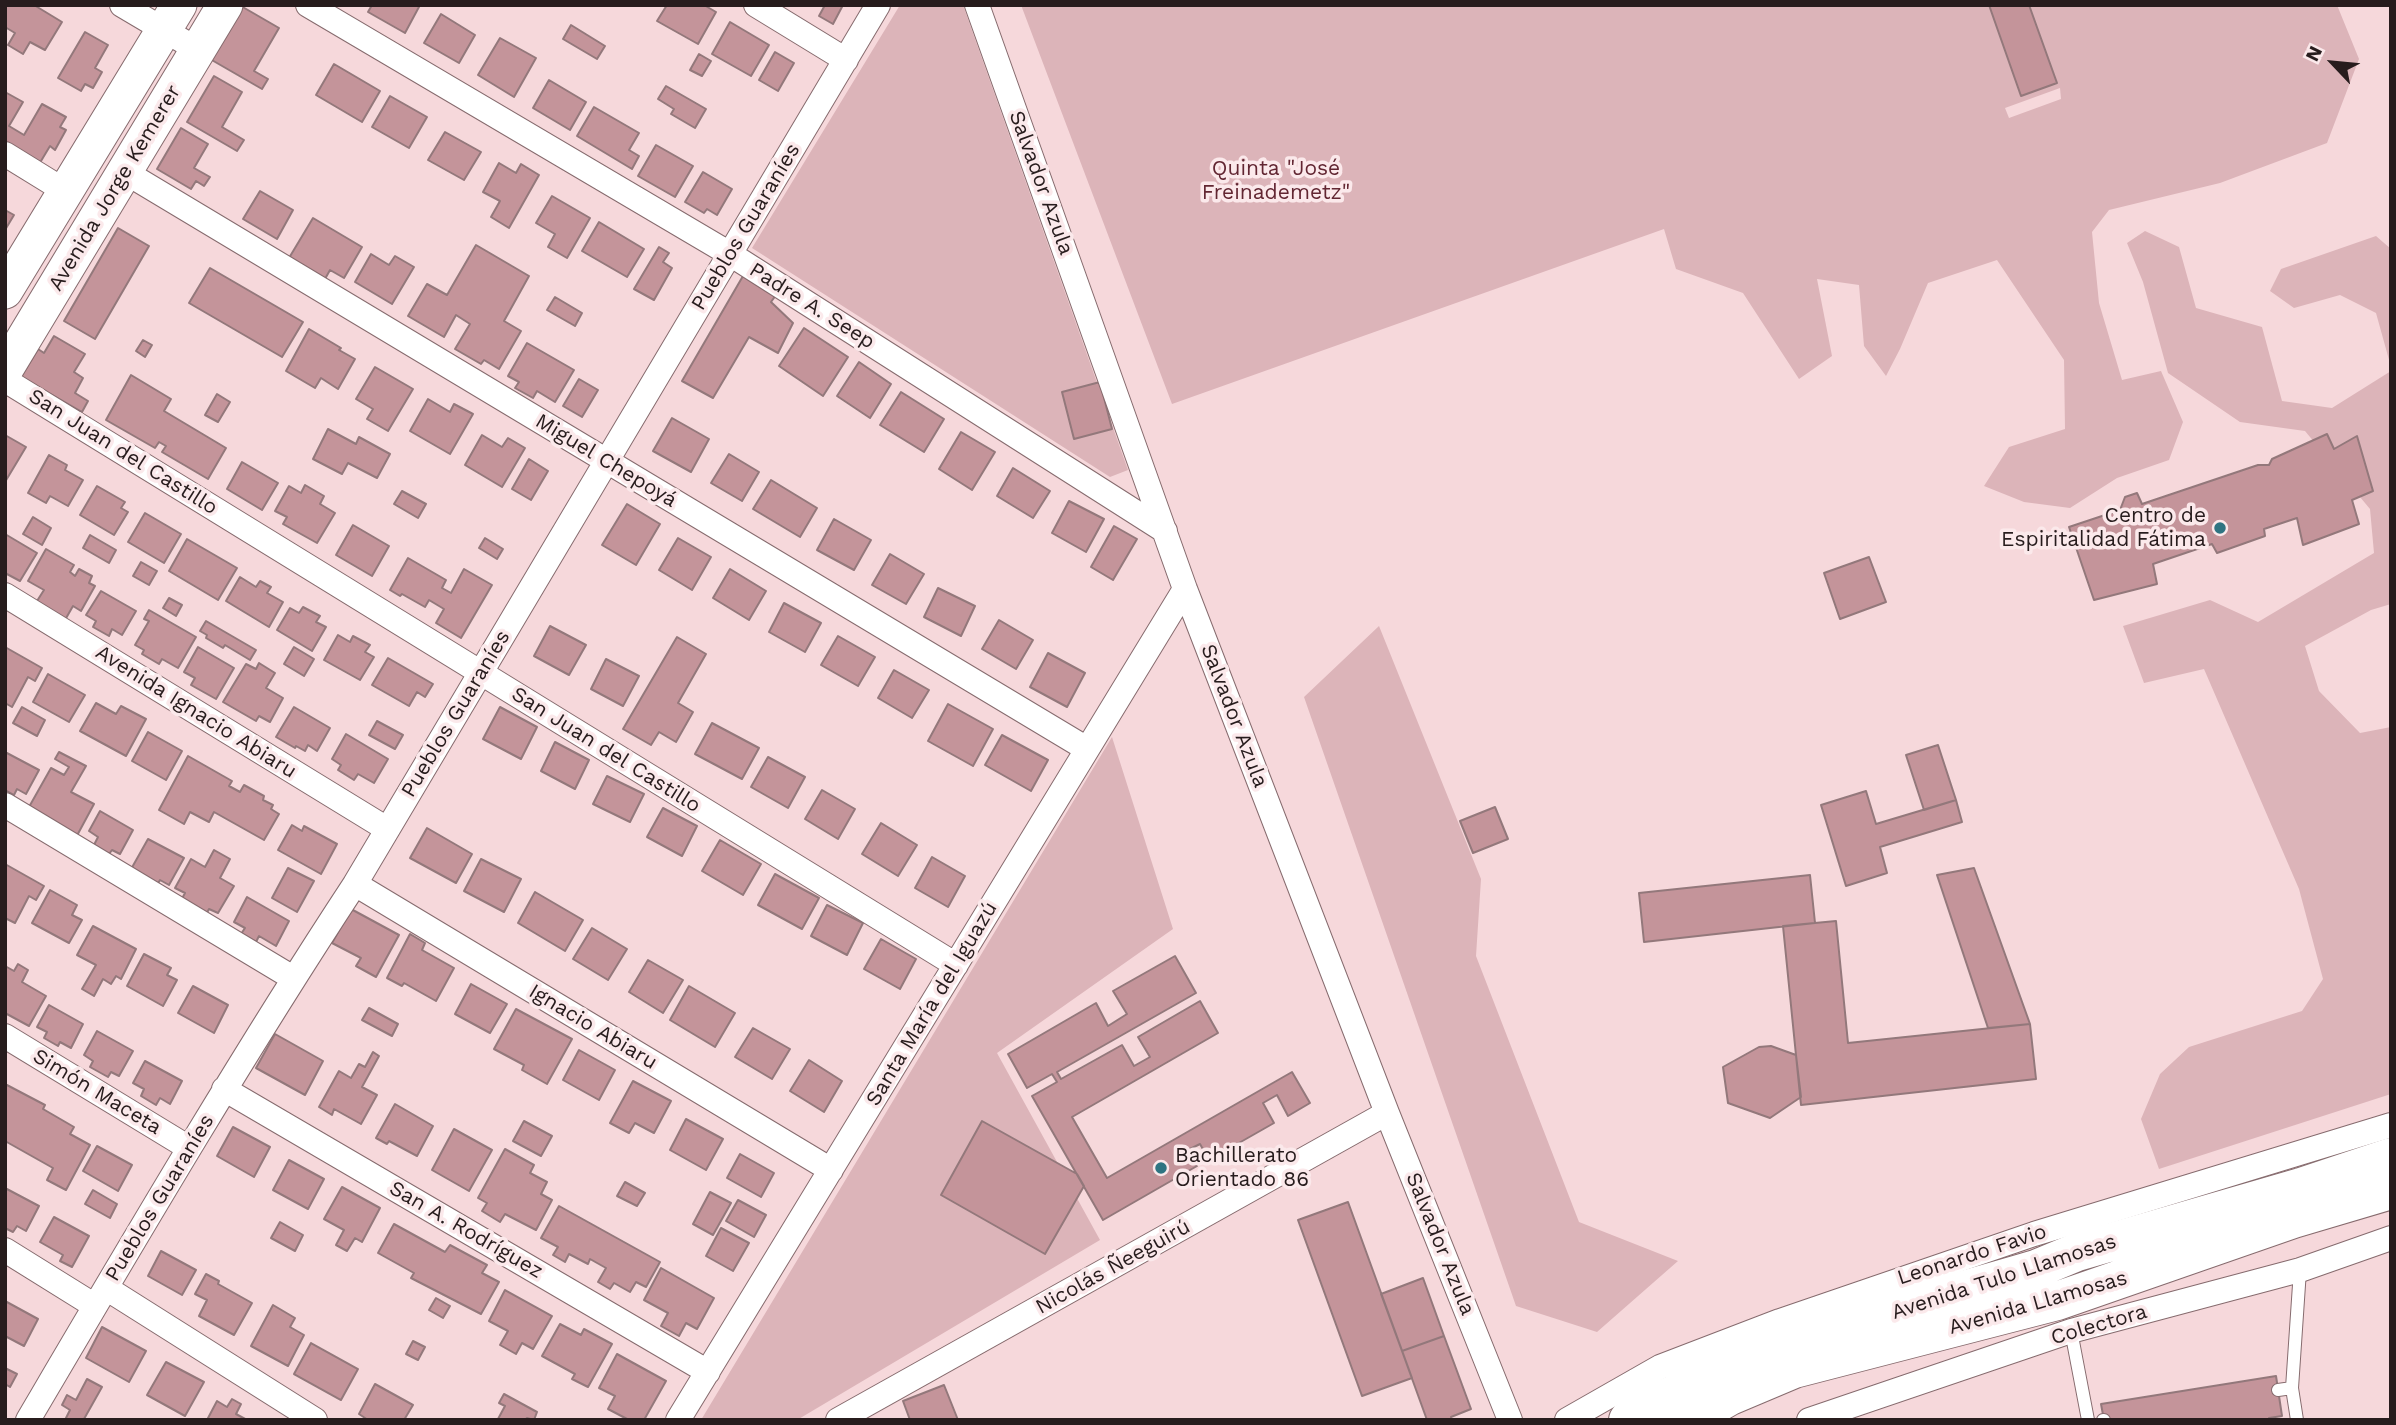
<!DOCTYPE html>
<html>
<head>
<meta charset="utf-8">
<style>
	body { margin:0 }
	#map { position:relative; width:2396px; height:1425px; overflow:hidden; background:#f6d8db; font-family:"Work Sans",sans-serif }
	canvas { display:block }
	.frame { position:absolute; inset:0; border:7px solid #271c1d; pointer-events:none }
	.north { position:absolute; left:2298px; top:28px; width:70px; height:70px; -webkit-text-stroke:5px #fbe9eb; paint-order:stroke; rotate:296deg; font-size:19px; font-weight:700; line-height:28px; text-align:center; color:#271c1d }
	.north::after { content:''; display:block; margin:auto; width:24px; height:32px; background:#271c1d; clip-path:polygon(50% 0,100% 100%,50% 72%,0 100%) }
</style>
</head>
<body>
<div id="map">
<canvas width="2396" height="1425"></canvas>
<div class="frame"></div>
<div class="north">N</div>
</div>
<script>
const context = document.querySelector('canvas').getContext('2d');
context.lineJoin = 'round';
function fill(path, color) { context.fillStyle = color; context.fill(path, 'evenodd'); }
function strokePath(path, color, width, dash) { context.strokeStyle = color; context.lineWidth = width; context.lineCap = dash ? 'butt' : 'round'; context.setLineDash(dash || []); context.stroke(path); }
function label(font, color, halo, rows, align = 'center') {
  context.font = font + ' "Work Sans",sans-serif'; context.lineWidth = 7; context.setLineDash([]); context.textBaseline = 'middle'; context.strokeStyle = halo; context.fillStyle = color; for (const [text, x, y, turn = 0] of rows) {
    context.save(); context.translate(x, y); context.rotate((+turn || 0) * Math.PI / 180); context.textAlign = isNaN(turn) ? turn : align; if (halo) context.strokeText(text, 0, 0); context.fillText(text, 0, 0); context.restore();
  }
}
const green = new Path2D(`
	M900,5H963L1128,470L1110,477L752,248Z
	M1021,5H2337L2359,59L2327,143L2220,183L2109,210L2092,232L2099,303L2122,380L2161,371L2183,422L2169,460L2117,478L2070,508L2024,502L1984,486L2009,447L2065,429L2064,360L1997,260L1928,283L1900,349L1886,376L1864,346L1859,285L1817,279L1832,356L1799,379L1743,293L1676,269L1664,229L1172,404ZM2060,88L2061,99L2009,118L2005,108Z
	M2145,231L2179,247L2196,308L2262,327L2282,401L2332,408L2391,371V604L2371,610L2305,646L2319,691L2360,733L2391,727V1094L2159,1169L2141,1119L2160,1074L2189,1047L2302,1011L2323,979L2299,889L2204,669L2144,683L2123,626L2210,600L2258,622L2374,553L2370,509L2305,431L2240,422L2168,373L2143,282L2127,243Z
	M2376,236L2391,249V367L2376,313L2340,295L2294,308L2270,291L2281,269Z
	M1379,626L1481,879L1476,956L1579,1222L1678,1261L1597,1332L1516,1306L1304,697Z
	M1112,737L1173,929L997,1053L1100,1240L797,1420H701Z`);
const building = new Path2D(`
	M5,5H34L62,22L45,50L30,42L23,54L8,45L15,33L5,27Z
	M372,5H420L405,33L368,12Z
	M667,5H704L716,12L698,44L657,21Z
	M825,5H843L833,24L819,16Z
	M1989,5H2029L2057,83L2021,96Z
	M241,6L279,28L254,71L268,79L262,89L210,59Z
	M441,14L475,35L459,63L424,43Z
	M730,22L769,45L751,76L712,54Z
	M571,25L605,46L597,59L563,39Z
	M85,32L108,45L95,68L102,72L93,88L85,84L81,91L58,78Z
	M500,38L536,58L514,97L478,75Z
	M775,52L794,63L778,91L759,80Z
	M699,54L711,61L702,76L690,70Z
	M334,64L380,91L362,122L316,95Z
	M214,76L242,92L222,127L244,140L237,151L187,122Z
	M549,80L586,102L570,130L533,108Z
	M666,86L706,109L695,128L671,114L674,109L658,99Z
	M5,92L23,102L9,126L24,135L42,104L66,117L60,127L66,130L55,150L50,146L38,166L5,148Z
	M390,96L427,117L409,148L372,127Z
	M594,107L639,133L629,150L639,156L632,169L577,136Z
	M181,128L208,144L194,168L210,177L204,186L196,181L191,189L157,169Z
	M445,132L481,152L464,180L428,160Z
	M656,145L693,166L675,197L638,176Z
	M499,163L516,173L521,164L539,175L509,228L491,217L500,201L483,192Z
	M703,172L732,189L717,215L707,209L704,213L685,202Z
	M260,191L293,210L277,239L243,219Z
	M552,196L590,218L567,258L548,247L555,234L536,223Z
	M5,210L14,215L5,230Z
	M313,218L362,247L344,278L330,270L325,279L289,258Z
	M599,222L644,249L627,277L582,251Z
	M118,228L149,246L95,339L64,321Z
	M476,245L529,276L504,321L521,331L499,369L484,360L481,364L455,349L470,324L456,315L444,337L408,316L427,284L447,295Z
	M659,247L669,253L663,262L672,268L654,300L634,289Z
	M371,254L389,265L395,256L414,267L392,304L355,282Z
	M210,268L303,322L282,357L189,303Z
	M743,276L776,295L771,302L793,323L778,353L749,337L713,398L682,381Z
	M555,297L582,313L575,326L547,310Z
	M804,328L848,357L823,396L779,366Z
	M309,329L341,348L339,350L355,359L338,389L321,378L315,388L286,371Z
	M54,336L85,354L74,372L83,378L75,393L88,401L82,412L21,377L38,349L44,353Z
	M143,340L152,345L145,357L136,351Z
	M527,343L574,370L555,402L537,391L533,398L515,388L519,382L508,376Z
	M859,362L891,384L870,418L837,396Z
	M375,367L413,389L388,431L367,419L373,409L356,399Z
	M131,375L171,399L164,411L226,448L208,479L162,452L166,446L159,442L155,448L106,420Z
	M579,379L598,390L582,417L563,406Z
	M1100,382L1112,429L1074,439L1062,392Z
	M901,392L944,419L924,452L880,425Z
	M217,394L230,402L218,422L205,415Z
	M428,399L450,412L454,404L473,414L450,454L410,431Z
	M672,418L709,439L691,472L653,451Z
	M328,429L356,444L359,437L390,454L377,478L348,463L342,474L313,459Z
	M961,432L995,452L972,490L939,469Z
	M2327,434L2334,449L2357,436L2373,491L2352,500L2359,524L2303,545L2297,518L2264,529L2265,536L2217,553L2212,544L2153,564L2157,584L2094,600L2069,527L2120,510L2125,497L2137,493L2142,504L2258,465H2269L2272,459Z
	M5,435L26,447L5,482Z
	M482,435L502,447L508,438L525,448L502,487L465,465Z
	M729,454L759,472L742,501L711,483Z
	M49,455L67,465L65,470L83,480L68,506L50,496L46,503L28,493Z
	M529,459L548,471L531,500L512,489Z
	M242,462L278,483L262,510L227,489Z
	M1013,468L1050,491L1033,518L997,496Z
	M771,480L817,508L800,537L753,509Z
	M305,485L324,496L320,504L335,513L317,543L283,524L287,517L275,511L289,486L301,493Z
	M97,486L125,502L121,508L128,512L114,535L80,515Z
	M402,491L426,504L418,518L394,504Z
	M1069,501L1104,519L1086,552L1052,533Z
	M627,504L660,524L636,565L602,545Z
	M145,513L181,534L164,563L128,542Z
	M33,517L51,528L42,545L23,534Z
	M834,519L871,540L854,570L817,550Z
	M353,525L389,546L372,576L336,555Z
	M1114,526L1137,539L1113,580L1091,567Z
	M5,534L37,553L20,581L5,573Z
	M90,535L116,550L109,563L83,548Z
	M485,538L503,549L497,559L479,548Z
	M678,538L711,557L692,590L659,570Z
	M187,539L237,568L218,600L169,571Z
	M46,549L74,565L70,572L75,576L79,569L92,576L89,583L95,586L81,611L73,606L65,620L37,601L44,590L28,581Z
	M890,554L924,574L906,604L872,585Z
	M1869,557L1886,602L1840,619L1824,573Z
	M408,558L446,580L442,588L451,593L464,569L492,585L461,638L436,623L444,609L429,600L425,607L402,594L400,596L390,590Z
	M141,562L157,571L149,585L133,576Z
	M730,569L766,591L749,620L713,598Z
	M240,577L256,587L260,581L271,587L267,593L283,602L269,627L226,601Z
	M938,588L975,606L961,636L924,617Z
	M101,591L136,611L122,635L112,629L109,636L93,627L96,621L86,615Z
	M169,598L182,605L176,616L163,608Z
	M784,603L821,623L805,652L769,632Z
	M303,607L320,616L316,622L326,627L312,651L277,630L290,608L299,613Z
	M149,610L196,637L178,668L162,659L159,664L142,654L144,650L135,645L149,621L144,619Z
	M999,620L1033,640L1016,669L982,649Z
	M206,621L256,650L250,660L225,645L223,648L206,638L207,635L200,631Z
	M550,626L586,645L569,675L534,656Z
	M338,635L350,642L353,636L370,645L365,652L374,657L360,680L324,660Z
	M838,636L875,657L858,686L821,665Z
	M677,637L706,654L678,703L693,712L676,742L659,732L651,745L623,729Z
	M5,647L42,668L35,681L28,677L12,707L5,703Z
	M198,647L234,668L216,699L191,685L195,678L184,672Z
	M294,647L314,659L304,676L284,664Z
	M1048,653L1085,673L1067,707L1030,687Z
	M388,658L433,684L425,697L417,692L409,706L372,685Z
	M606,659L639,676L623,706L591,689Z
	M259,663L275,673L266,688L283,698L270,722L259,716L256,721L223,702L246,664L256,669Z
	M894,670L929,690L912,718L878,698Z
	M48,674L85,695L69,722L33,702Z
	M96,703L116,714L121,706L146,719L126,756L80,731Z
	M948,704L993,729L973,766L928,741Z
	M22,707L45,720L37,736L13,723Z
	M294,707L330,728L317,751L308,745L305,751L296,746L295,748L276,737Z
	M500,707L537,727L521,759L483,739Z
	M377,721L403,735L395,749L369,735Z
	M712,723L759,748L742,779L695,754Z
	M148,732L182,751L166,780L132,761Z
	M346,734L388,759L374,783L358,774L354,780L338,770L341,765L332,759Z
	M1002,735L1048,760L1031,791L985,765Z
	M555,742L589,760L575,789L541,771Z
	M1938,745L1956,800L1924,810L1906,755Z
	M5,752L39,770L26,794L17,789L14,795L5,790Z
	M59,752L86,766L71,792L94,804L73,843L29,807L51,768L64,775L69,767L55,759Z
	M188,756L232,781L229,786L240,792L244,785L264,796L263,800L273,805L271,809L279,814L264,840L214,812L209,822L190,812L184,824L159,810Z
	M768,757L805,777L788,808L751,787Z
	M607,776L644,794L630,822L593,804Z
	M822,790L855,809L838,839L805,819Z
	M1866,791L1876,824L1956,800L1962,822L1880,847L1887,873L1846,886L1821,805Z
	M1495,807L1508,839L1473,853L1460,821Z
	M663,808L697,826L682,856L647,837Z
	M100,811L133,830L120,854L112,850L109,854L94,845L98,837L89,831Z
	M881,823L917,845L898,876L862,854Z
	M292,825L302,831L304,826L337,844L321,874L278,850Z
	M427,828L472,854L456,883L410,858Z
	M148,839L184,858L169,885L160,880L157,885L130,871Z
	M720,840L761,864L743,895L702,871Z
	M214,850L230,859L220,878L234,886L218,913L209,909L202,922L177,908L185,893L175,888L191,859L205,867Z
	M932,857L965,876L948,907L915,888Z
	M481,859L521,879L504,912L464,891Z
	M5,864L44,886L36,900L29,896L15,923L5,918Z
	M288,868L314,881L297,912L272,898Z
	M1974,868L2030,1024L1988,1028L1937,875Z
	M775,874L819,898L802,929L758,905Z
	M1810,875L1815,923L1644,942L1639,893Z
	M50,890L77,905L72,915L82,920L69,943L32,923Z
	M535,892L583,920L565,951L518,923Z
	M247,897L289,921L276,946L259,936L256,942L241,934L245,928L234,922Z
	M827,905L863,923L847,955L811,936Z
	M351,909L399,935L376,977L356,966L361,958L332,943Z
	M1836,921L1848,1043L2030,1024L2036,1079L1801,1105L1783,926Z
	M93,926L136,949L121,979L116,976L111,984L103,979L94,996L82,989L96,965L77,955Z
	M592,928L627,949L608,980L573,959Z
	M410,934L425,943L422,950L454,968L436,1001L404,983L402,986L387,978Z
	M881,939L916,959L900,989L864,969Z
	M144,954L171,968L167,975L177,980L163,1006L127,986Z
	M1175,956L1196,993L1057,1072L1061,1079L1122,1045L1134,1066L1150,1057L1138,1037L1200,1001L1218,1033L1072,1117L1107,1178L1292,1072L1310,1103L1288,1116L1277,1095L1263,1103L1274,1123L1209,1160L1200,1144L1188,1150L1197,1166L1103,1220L1032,1096L1057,1082L1052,1074L1027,1088L1008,1054L1096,1003L1108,1026L1127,1014L1113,991Z
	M648,960L683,980L663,1013L629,992Z
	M18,964L28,970L22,982L46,996L29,1026L5,1013V966L14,971Z
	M471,984L507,1004L490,1033L455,1014Z
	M193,986L228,1005L214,1033L178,1013Z
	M689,986L735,1013L715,1047L670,1020Z
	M49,1005L83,1024L71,1048L60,1042L58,1046L44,1038L47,1032L37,1027Z
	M369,1008L398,1024L392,1036L362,1020Z
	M516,1009L572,1039L547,1084L522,1070L524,1065L494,1049Z
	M753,1028L790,1049L772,1079L735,1057Z
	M97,1031L133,1051L119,1076L111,1072L108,1077L90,1067L93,1061L84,1055Z
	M275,1034L323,1061L305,1095L256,1068Z
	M1771,1046L1796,1055L1801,1097L1770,1118L1728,1103L1723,1067L1759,1047Z
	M579,1050L615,1070L599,1100L563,1080Z
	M373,1052L379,1056L362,1087L377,1095L361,1124L334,1109L332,1115L319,1107L339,1071L351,1078L359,1064L365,1067Z
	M809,1060L842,1081L824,1112L790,1091Z
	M145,1061L182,1081L170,1104L160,1098L156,1105L141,1096L144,1089L133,1083Z
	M633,1081L671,1101L654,1133L635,1123L629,1133L610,1123Z
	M5,1084L45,1105L43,1109L74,1127L70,1134L90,1145L66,1190L47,1180L53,1168L5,1141Z
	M395,1104L433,1126L417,1156L389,1141L387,1144L376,1138Z
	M686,1119L723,1139L706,1170L670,1150Z
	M524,1121L552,1136L541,1156L513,1141Z
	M982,1121L1077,1174L1084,1186L1045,1254L941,1195Z
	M233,1127L270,1147L254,1177L217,1156Z
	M454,1129L492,1150L469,1191L432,1170Z
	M97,1146L132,1165L118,1191L83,1171Z
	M505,1149L534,1165L530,1173L547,1182L541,1194L552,1200L536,1230L505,1214L500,1222L482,1211L487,1203L478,1198Z
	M740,1154L774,1173L761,1197L727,1178Z
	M289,1160L324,1179L308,1209L273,1190Z
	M625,1182L645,1193L637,1206L617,1196Z
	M342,1187L380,1208L362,1242L355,1238L347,1251L336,1245L344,1230L324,1219Z
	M5,1188L39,1206L26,1231L17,1226L13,1232L5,1228Z
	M93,1190L117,1204L110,1218L85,1204Z
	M710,1192L731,1203L713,1235L693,1224Z
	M738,1200L766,1215L754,1237L726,1221Z
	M1348,1202L1412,1378L1362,1396L1298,1220Z
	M559,1206L660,1262L646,1287L636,1282L630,1292L614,1283L610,1289L598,1282L606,1268L590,1259L588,1264L569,1254L565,1262L553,1255L558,1247L541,1238Z
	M54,1217L89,1236L72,1267L60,1261L63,1255L40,1242Z
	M280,1222L303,1235L295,1251L271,1238Z
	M394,1224L445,1252L450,1245L487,1265L482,1273L499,1282L481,1314L411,1278L414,1273L378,1253Z
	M721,1228L749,1243L733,1271L706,1256Z
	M161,1251L196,1270L182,1295L148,1276Z
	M661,1268L714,1298L697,1329L686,1323L679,1336L661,1326L668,1313L644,1300Z
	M206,1274L219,1281L218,1284L252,1303L234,1335L199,1316L207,1300L195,1294Z
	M1423,1278L1444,1336L1402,1351L1381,1294Z
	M505,1290L552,1316L533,1349L522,1343L516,1354L500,1345L508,1331L489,1321Z
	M436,1298L450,1306L443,1318L429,1310Z
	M5,1301L38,1319L24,1346L5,1336Z
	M273,1305L295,1318L290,1327L304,1335L288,1366L251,1346Z
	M560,1324L581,1335L584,1329L612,1344L588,1387L572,1379L575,1374L542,1356Z
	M102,1327L146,1351L129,1382L86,1358Z
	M1444,1336L1471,1409L1451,1417L1452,1420H1427L1402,1351Z
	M413,1341L425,1347L418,1360L406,1354Z
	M311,1343L358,1369L341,1400L294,1374Z
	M617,1354L666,1381L644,1420H629L608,1409L615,1396L599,1388Z
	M166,1362L204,1382L185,1416L147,1395Z
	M5,1368L17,1374L10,1387L5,1384Z
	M2276,1376L2282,1416L2269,1418V1420H2104L2101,1404Z
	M87,1379L102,1387L84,1419L86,1420H65L70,1410L62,1405L67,1395L76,1400Z
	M375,1384L413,1405L404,1420H368L359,1414Z
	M944,1385L958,1420H910L903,1401Z
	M504,1394L537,1412L534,1420L527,1418L525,1420L498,1419L505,1406L499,1403Z
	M232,1399L241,1404L236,1414L247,1420H207L217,1401L227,1407Z`);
const service = new Path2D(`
	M2071,1331L2088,1420
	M2292,1388L2297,1420
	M2278,1390L2292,1388L2300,1270
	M2103,1420H2104`);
const minor = new Path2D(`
	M122,5L198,50
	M308,5L730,254L1165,531
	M756,5L846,60
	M977,5L1185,589L1387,1113L1510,1420
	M5,154L65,191
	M125,172L1087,749
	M5,380L956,965
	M5,595L387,829
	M5,805L293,978
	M355,884L831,1170
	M5,1036L189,1148
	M224,1089L708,1372
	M5,1250L95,1306
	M106,1288L315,1420
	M28,1420C134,1240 240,1059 355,884L878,5
	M678,1420L1185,589
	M838,1420L1387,1113
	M1567,1420L1660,1367L1780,1321L2034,1234L2391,1125
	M1809,1420L2071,1331L2300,1270L2391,1238`);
const secondary = new Path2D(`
	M5,291L179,5
	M5,370L225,5`);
const trunk = new Path2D(`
	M1628,1420C1751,1344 1898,1310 2036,1269L2077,1252L2301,1187L2391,1157
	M1688,1420L1730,1396L1794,1369L2057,1301L2293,1219L2391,1190`);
const markers = [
	[2220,528,7,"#2f7482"],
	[1161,1168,7,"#2f7482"]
];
const parkNames = [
	["Quinta \"José",1276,169],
	["Freinademetz\"",1276,193]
];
const streetNames = [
	["Salvador Azula",1041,183,70],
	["Avenida Jorge Kemerer",115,188,-59],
	["Pueblos Guaraníes",746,227,-59],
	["Padre A. Seep",812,306,32],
	["San Juan del Castillo",123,452,32],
	["Miguel Chepoyá",606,461,31],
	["Avenida Ignacio Abiaru",196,712,32],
	["Pueblos Guaraníes",456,714,-59],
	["Salvador Azula",1234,716,69],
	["San Juan del Castillo",606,750,32],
	["Santa María del Iguazú",932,1004,-59],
	["Ignacio Abiaru",593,1027,31],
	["Simón Maceta",97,1092,31],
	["Pueblos Guaraníes",160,1198,-59],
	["San A. Rodríguez",466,1230,30],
	["Salvador Azula",1440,1244,68],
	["Leonardo Favio",1972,1255,-18],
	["Nicolás Ñeeguirú",1113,1267,-29],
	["Avenida Tulo Llamosas",2004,1277,-18],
	["Avenida Llamosas",2038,1303,-16],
	["Colectora",2099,1325,-16]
];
const poiNames = [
	["Centro de",2206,516],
	["Espiritalidad Fátima",2206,540],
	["Bachillerato",1175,1156,"left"],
	["Orientado 86",1175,1180,"left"]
];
fill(green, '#dcb4b9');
fill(building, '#c4949a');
strokePath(building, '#93787b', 2);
strokePath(service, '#866b6e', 14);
strokePath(minor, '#866b6e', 26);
strokePath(secondary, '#866b6e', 37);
strokePath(trunk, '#866b6e', 40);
strokePath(service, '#fff', 12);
strokePath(minor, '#fff', 24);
strokePath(secondary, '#fff', 35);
strokePath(trunk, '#fff', 38);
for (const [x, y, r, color] of markers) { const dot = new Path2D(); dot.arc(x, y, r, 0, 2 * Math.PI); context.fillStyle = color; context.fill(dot); strokePath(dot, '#fbe9eb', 2.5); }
label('21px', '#622632', '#fbe9eb', parkNames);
label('21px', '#271c1d', '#fbe9eb', streetNames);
label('21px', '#271c1d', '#fbe9eb', poiNames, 'right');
</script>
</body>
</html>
